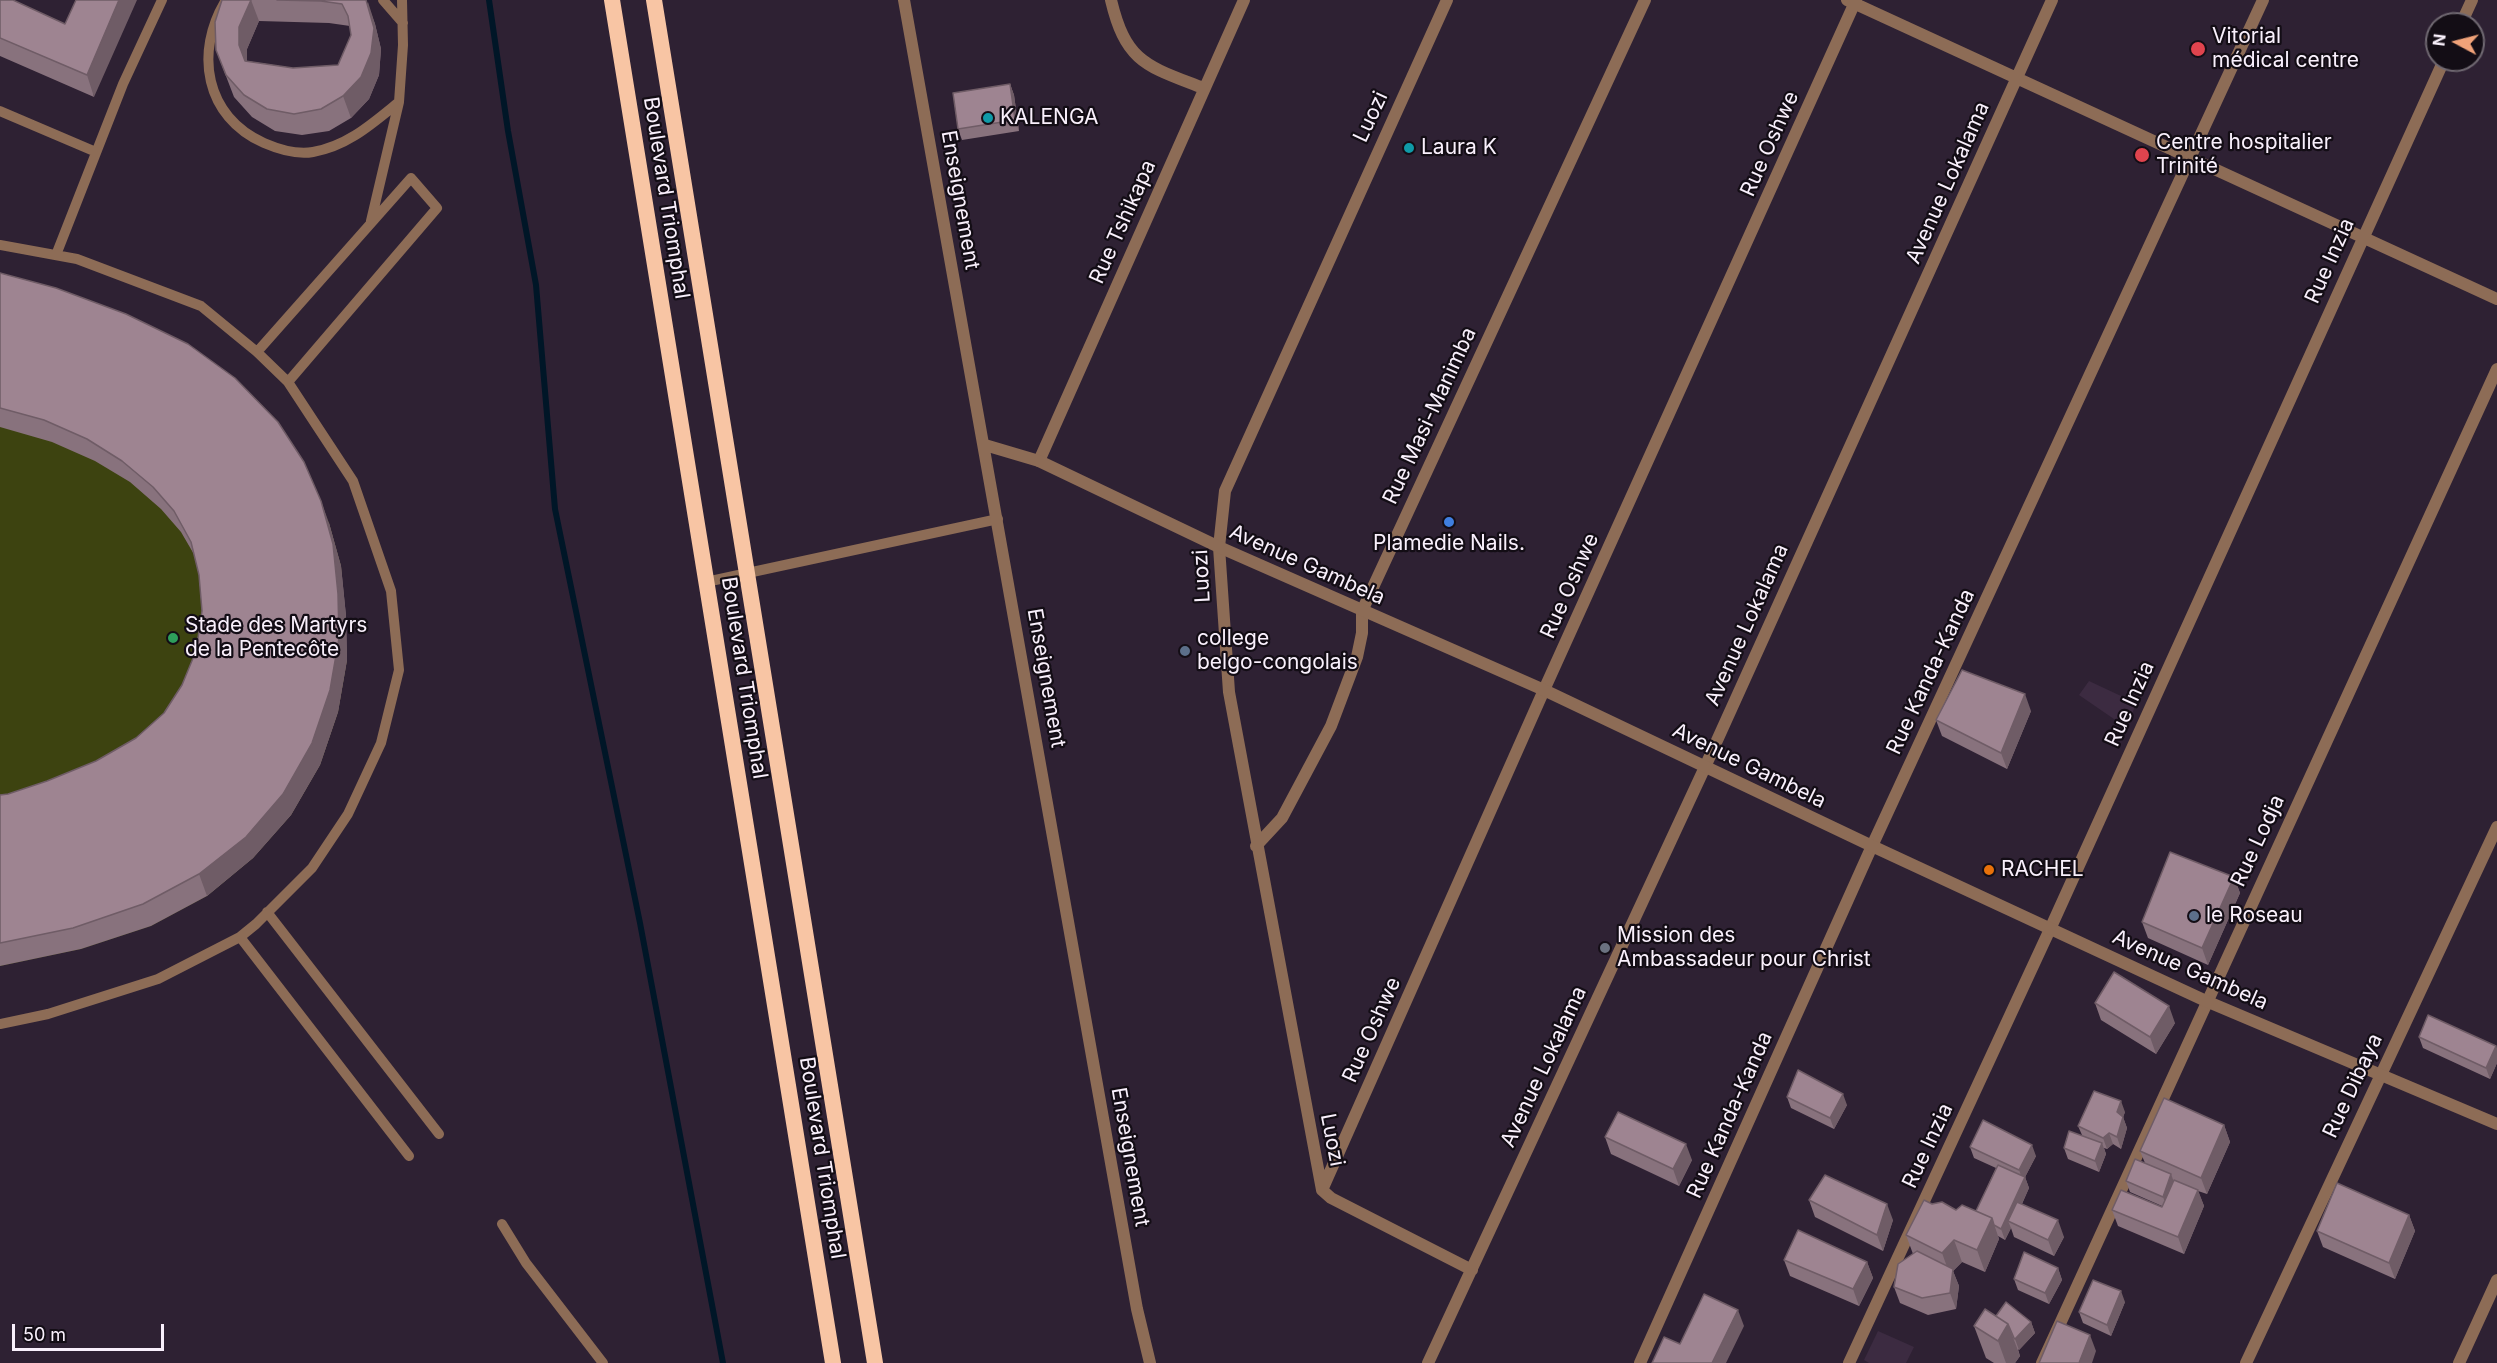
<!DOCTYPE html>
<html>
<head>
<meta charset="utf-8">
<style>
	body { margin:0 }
	#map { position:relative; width:2497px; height:1363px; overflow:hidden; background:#2e2133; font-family:Inter,sans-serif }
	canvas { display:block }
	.north { position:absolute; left:2425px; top:12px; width:60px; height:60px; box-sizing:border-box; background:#130d15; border:2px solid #6f6871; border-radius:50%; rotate:277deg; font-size:16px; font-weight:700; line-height:24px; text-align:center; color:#f9f0fc }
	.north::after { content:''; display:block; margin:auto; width:21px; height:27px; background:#f0a279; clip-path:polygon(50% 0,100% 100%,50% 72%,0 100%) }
	.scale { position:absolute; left:12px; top:1324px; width:152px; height:27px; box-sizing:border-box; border:3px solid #f9f0fc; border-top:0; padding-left:8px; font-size:18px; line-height:21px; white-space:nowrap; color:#f9f0fc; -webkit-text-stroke:4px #130d15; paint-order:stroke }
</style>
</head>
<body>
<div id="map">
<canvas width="2497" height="1363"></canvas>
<div class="north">N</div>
<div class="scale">50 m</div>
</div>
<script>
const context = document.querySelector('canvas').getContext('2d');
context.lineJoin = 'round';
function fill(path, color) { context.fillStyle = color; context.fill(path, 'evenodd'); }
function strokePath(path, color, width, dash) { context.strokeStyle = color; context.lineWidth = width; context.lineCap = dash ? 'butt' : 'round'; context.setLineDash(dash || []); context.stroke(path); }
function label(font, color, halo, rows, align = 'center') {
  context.font = font + ' Inter,sans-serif'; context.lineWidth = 4.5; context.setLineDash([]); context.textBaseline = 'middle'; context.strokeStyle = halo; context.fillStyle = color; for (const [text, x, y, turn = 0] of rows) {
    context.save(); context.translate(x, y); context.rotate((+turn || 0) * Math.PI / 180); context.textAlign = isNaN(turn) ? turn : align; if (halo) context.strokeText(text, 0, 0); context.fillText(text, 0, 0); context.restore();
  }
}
const built = new Path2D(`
	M2089,681L2136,703L2127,728L2079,695Z
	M1878,1331L1914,1347L1906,1363H1869L1864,1360Z`);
const green = new Path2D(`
	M0,294L312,484L329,523L341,566L347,660L338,712L320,765L291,815L253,858L207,896L151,926L81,949L0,966Z`);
const stream = new Path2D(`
	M489,0L508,131L536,285L555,509L640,923L723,1363`);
const service = new Path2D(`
	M226,0C194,52 205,117 264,143C278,149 297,155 313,152C348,146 373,123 399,102
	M383,0L403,23
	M0,111L96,152
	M371,221L399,102L403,45L402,0
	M0,245L77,259L201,306L257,352L288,382L353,481L391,591L399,670L381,743L348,814L312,868L256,924L240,937L158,979L48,1014L0,1024
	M56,255L123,84L162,0
	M257,352L411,178L437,208L288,382
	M706,582L998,519
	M267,912L439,1134
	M240,937L409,1156
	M502,1224L526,1263L603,1363`);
const minor = new Path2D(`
	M1111,0C1126,63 1147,66 1203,88
	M1847,0L2497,299
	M2461,24L2472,0
	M1039,461L1244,0
	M1256,846L1282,818L1331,726L1357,657L1362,633V611L1645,0
	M1322,1190L1544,690L1856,0
	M1322,1190L1229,692L1219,547L1225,491L1447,0
	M1322,1190L1331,1198L1472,1270
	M1428,1363L1705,767L2052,0
	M1640,1363L1872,846L2263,0
	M1849,1363L2051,927L2444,60
	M2042,1363L2497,369
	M2246,1363L2497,827
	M2459,1363L2497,1280`);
const tertiary = new Path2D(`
	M904,0L1137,1309L1150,1363
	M985,445L1039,461L1219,547L1544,690L1872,846L2206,1001L2497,1124`);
const trunk = new Path2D(`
	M612,0L833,1363
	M654,0L875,1363`);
const wall = new Path2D(`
	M0,0L65,24L76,0L94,97L0,56Z
	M222,0H366L375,24L381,49L379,75L369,99L351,118L329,131L302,135L275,131L252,117L234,97L216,50ZM259,21L329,23L350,26L351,35L338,65L293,68L247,61V49Z
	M1010,84L1014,95L1019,131L962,140L958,129Z
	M0,273L329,523L341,566L346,616L347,660L338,712L320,765L291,815L253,858L207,896L151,926L81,949L0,966V795L8,794L47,781L96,761L136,738L164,713L182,685L196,651L202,611L199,575L195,556L181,532L161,509L130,482L95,461L52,442L0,427Z
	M2031,711L2007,769L1942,736L1936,720Z
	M2234,877L2240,893L2208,965L2148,938L2142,922Z
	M2095,1003L2175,1023L2156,1054L2101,1020Z
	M2419,1037L2496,1046L2497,1049V1063L2490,1079L2423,1048Z
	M1787,1097L1847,1105L1834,1129L1791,1108Z
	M2125,1112L2123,1117L2127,1128L2121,1149L2113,1144L2107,1149L2104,1148L2106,1154L2099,1172L2068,1159L2064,1148L2082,1135L2078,1126Z
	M2224,1125L2230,1142L2207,1194L2198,1191L2204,1206L2184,1254L2118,1226L2112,1210L2162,1207V1206L2130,1192L2126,1181L2145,1163L2140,1151Z
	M1605,1137L1692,1160L1679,1186L1611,1154Z
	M1970,1147L2036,1156L2025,1177L2029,1188L2022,1204L2064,1237L2054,1256L2014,1237L2011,1228L2005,1240L1998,1236L1999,1239L1985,1272L1962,1262L1953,1271L1959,1286L1956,1309L1928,1315L1900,1303L1894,1287L1913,1254L1906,1235L1932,1204L1956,1210L1976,1211L1996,1168L1974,1158Z
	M1809,1200L1893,1220L1883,1251L1815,1217Z
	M2409,1215L2415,1231L2395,1279L2323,1247L2317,1231Z
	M1784,1260L1867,1262L1873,1278L1859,1306L1790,1276Z
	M2058,1268L2062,1280L2049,1304L2018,1290L2014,1279Z
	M2125,1302L2111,1336L2083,1323L2079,1312Z
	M1996,1316L2031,1322L2035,1333L2019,1350L2018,1349L2020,1356L2015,1363H1994L1986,1358L1974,1326Z`);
const shadedWall = new Path2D(`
	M119,0H137L94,97L87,75Z
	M251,0L259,21L247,49V67L239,45V27Z
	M368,2L375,24L381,49L379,75L369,99L351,118L343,96Z
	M1010,84L1014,95L1019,131L1015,120Z
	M321,501L329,523L341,566L346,616L347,660L338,712L320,765L291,815L253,858L207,896L199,874Z
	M2025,694L2031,711L2007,769L2001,753Z
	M2234,877L2240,893L2208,965L2202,948Z
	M2169,1006L2175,1023L2156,1054L2150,1037Z
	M2496,1046L2497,1049V1063L2490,1079L2486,1068Z
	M1843,1094L1847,1105L1834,1129L1830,1118Z
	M2121,1101L2125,1112L2121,1123L2117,1112Z
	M2123,1117L2127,1128L2121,1149L2117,1137Z
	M2224,1125L2230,1142L2207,1194L2201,1178Z
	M2109,1133L2113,1144L2107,1149L2103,1138Z
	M2102,1143L2106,1154L2099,1172L2095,1161Z
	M1686,1144L1692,1160L1679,1186L1673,1169Z
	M2032,1145L2036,1156L2023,1181L2019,1170Z
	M2171,1174L2175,1185L2167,1208L2163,1197Z
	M2025,1177L2029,1188L2013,1223L2008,1221L2011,1228L2005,1240L2001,1229Z
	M2198,1190L2204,1206L2184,1254L2178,1237Z
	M1887,1204L1893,1220L1883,1251L1877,1235Z
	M2409,1215L2415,1231L2395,1279L2389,1263Z
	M1992,1218L1999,1239L1985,1272L1977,1250Z
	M2058,1220L2064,1237L2054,1256L2048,1240Z
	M1954,1240L1962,1262L1953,1271L1959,1286L1956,1309L1950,1293V1275L1942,1253Z
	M1867,1262L1873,1278L1859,1306L1853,1289Z
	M2058,1268L2062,1280L2049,1304L2045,1293Z
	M2121,1291L2125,1302L2111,1336L2107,1325Z
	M1738,1310L1744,1326L1726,1363H1712Z
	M2031,1322L2035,1333L2019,1350L2015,1339Z
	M2008,1324L2020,1356L2015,1363H2006L1998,1341Z
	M2090,1335L2096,1351L2092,1363H2079Z`);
const building = new Path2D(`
	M0,0H13L65,24L76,0H119L87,75L0,38Z
	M222,0H251L239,27V45L245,61L293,68L338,65L351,35L348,16L342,4L321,1L277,0H366L374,28L371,53L361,77L343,96L321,109L294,114L267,109L244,95L226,75L216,50L215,22Z
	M1010,84L1015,120L958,129L953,93Z
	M0,273L56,288L126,314L188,344L235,378L278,422L304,462L321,501L333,544L338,594L339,638L330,690L312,743L283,794L246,837L199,874L143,904L73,928L0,943V795L8,794L47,781L96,761L136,738L164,713L182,685L196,651L202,611L199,575L191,542L174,511L153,487L122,461L87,439L44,420L0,408Z
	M1962,670L2025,694L2001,753L1936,720Z
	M2170,852L2234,877L2202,948L2142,922Z
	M2114,972L2169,1006L2150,1037L2095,1003Z
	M2428,1015L2496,1046L2486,1068L2419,1037Z
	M1798,1070L1843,1094L1830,1118L1787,1097Z
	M2094,1091L2121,1101L2117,1112L2123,1117L2117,1137L2109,1133L2103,1138L2078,1126Z
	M2164,1098L2224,1125L2201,1178L2140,1151Z
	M1618,1112L1686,1144L1673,1169L1605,1137Z
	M1983,1120L2032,1145L2019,1170L1970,1147Z
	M2069,1131L2102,1143L2095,1161L2064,1148Z
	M2135,1159L2171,1174L2163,1197L2126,1181Z
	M1998,1165L2025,1177L2001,1229L1994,1225L1992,1218L1976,1211Z
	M1825,1175L1887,1204L1877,1235L1809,1200Z
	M2174,1180L2198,1190L2178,1237L2112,1210L2121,1190L2162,1207Z
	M2337,1183L2409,1215L2389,1263L2317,1231Z
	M1924,1200L1932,1204L1942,1202L1956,1210L1962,1205L1992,1218L1977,1250L1954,1240L1942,1253L1906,1235Z
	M2017,1202L2058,1220L2048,1240L2008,1221Z
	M1798,1230L1867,1262L1853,1289L1784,1260Z
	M1917,1251L1953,1269L1950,1293L1922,1298L1894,1287L1898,1264Z
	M2024,1252L2058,1268L2045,1293L2014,1279Z
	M2093,1280L2121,1291L2107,1325L2079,1312Z
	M1704,1294L1738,1310L1712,1363H1652L1664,1337L1680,1344Z
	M2006,1302L2031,1322L2015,1339L2014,1338L2008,1324L1996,1316Z
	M1985,1309L2008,1324L1998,1341L1974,1326Z
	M2057,1321L2090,1335L2079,1363H2039Z`);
const markers = [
	[2198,49,8,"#e0444e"],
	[988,118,6,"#0f9aa8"],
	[1409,148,6,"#0f9aa8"],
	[2142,155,8,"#e0444e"],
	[1449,522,6,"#3f7fe0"],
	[173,638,6,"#2e9e5b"],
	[1185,651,6,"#5c6f8a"],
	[1989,870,6,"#e8710a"],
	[2194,916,6,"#5c6f8a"],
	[1605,948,6,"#6b7280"]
];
const poiNames = [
	["Vitorial",2212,37],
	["médical centre",2212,61],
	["KALENGA",1000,118],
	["Centre hospitalier",2156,143],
	["Trinité",2156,167],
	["Laura K",1421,148],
	["Plamedie Nails.",1449,544,"center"],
	["Stade des Martyrs",185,626],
	["de la Pentecôte",185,650],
	["college",1197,639],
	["belgo-congolais",1197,663],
	["RACHEL",2001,870],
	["le Roseau",2206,916],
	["Mission des",1617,936],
	["Ambassadeur pour Christ",1617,960]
];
const streetNames = [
	["Luozi",1371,117,-65],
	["Rue Oshwe",1770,144,-66],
	["Avenue Lokalama",1948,183,-66],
	["Boulevard Triomphal",666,198,81],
	["Enseignement",960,200,80],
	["Rue Tshikapa",1123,222,-66],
	["Rue Inzia",2330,261,-66],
	["Rue Masi-Manimba",1430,416,-65],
	["Avenue Gambela",1307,565,24],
	["Luozi",1202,576,-93],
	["Rue Oshwe",1570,586,-66],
	["Avenue Lokalama",1747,625,-66],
	["Rue Kanda-Kanda",1931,672,-65],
	["Boulevard Triomphal",744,678,81],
	["Enseignement",1046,678,80],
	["Rue Inzia",2130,704,-66],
	["Avenue Gambela",1749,766,26],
	["Rue Lodja",2258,841,-65],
	["Avenue Gambela",2190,970,24],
	["Rue Oshwe",1372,1030,-66],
	["Avenue Lokalama",1544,1067,-65],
	["Rue Dibaya",2353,1086,-65],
	["Rue Kanda-Kanda",1730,1115,-66],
	["Luozi",1332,1140,79],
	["Rue Inzia",1928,1146,-65],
	["Enseignement",1130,1157,80],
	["Boulevard Triomphal",822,1158,81]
];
fill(built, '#3c2b41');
fill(green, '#3d4310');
strokePath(stream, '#001627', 6);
strokePath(service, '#8d6c56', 10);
strokePath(minor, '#8d6c56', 12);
strokePath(tertiary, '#8d6c56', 12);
strokePath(trunk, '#f8c5a4', 16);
fill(wall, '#88727d');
fill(shadedWall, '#6f5c66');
fill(building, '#9e8491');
strokePath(building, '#6f5c66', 1.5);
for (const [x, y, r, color] of markers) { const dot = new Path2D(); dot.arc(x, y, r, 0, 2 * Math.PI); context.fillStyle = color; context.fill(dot); strokePath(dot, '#130d15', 2); }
label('21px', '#f9f0fc', '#130d15', poiNames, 'left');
label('21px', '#f9f0fc', '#130d15', streetNames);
</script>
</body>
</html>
